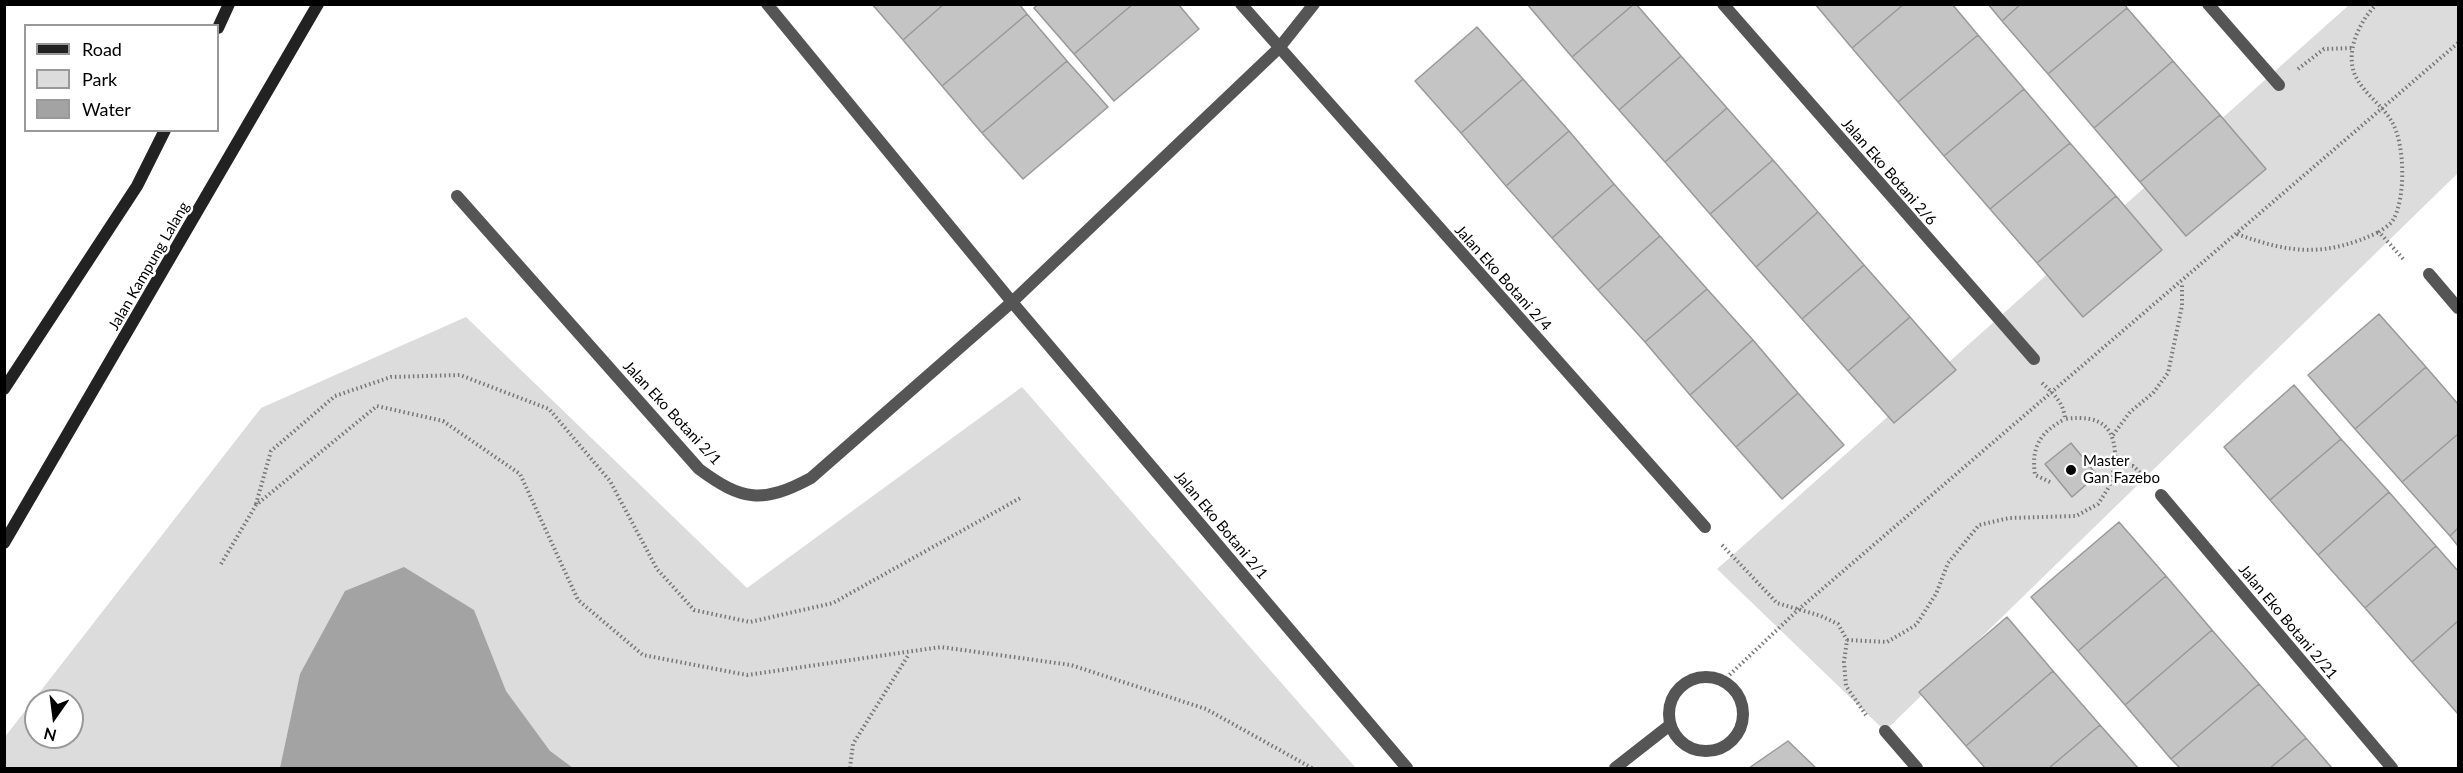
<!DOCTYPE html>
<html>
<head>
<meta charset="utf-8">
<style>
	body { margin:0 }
	#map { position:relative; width:2463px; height:773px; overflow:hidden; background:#fff; font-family:Lato,sans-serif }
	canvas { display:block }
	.frame { position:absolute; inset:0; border:6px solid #000; pointer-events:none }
	.legend { position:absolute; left:24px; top:24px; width:195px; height:108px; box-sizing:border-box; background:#fff; border:2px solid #999; margin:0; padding:8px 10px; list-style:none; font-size:18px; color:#000 }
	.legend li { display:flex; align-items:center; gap:12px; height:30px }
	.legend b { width:30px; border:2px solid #999 }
	.north { position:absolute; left:24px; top:689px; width:60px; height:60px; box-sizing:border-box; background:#fff; border:2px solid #999; border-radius:50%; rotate:194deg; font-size:16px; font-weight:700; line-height:24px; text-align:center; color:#000 }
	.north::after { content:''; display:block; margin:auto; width:21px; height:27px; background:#000; clip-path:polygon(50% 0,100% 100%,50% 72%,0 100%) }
</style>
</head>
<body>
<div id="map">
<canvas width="2463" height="773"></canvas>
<div class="frame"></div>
<ul class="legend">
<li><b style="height:8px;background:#222"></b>Road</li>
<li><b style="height:16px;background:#dcdcdc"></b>Park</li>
<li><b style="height:16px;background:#a3a3a3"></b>Water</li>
</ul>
<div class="north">N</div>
</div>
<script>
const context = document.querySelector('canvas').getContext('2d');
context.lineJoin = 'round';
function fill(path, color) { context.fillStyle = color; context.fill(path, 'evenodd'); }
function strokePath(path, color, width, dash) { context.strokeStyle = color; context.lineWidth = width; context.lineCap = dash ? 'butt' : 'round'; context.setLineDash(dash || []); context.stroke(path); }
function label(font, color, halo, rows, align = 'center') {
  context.font = font + ' Lato,sans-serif'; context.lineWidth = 5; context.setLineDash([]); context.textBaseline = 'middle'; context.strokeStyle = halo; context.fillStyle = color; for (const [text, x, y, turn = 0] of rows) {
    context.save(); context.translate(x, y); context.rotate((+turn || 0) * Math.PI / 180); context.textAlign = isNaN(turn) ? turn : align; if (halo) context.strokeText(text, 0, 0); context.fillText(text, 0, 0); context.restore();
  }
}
const green = new Path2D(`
	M2349,5H2458V173L1885,731L1717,569Z
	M466,317L747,588L1022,387L1356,768H5L4,738L261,408ZM36,701H72V737H36Z`);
const water = new Path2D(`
	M404,567L474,610L506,691L550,751L573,768H280L300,674L345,591Z`);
const building = new Path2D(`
	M872,4H944L903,40Z
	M944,4H1019L1027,14L942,86L903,40Z
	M1038,4H1133L1074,54L1034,8Z
	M1133,4H1178L1199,29L1114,101L1074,54Z
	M1527,4H1634L1572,57Z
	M1634,4H1636L1681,56L1619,110L1572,57Z
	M1815,4H1904L1852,48Z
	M1904,4H1952L1978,35L1898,102L1852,48Z
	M1988,4H2021L2002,21Z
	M2021,4H2125L2127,8L2048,74L2002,21Z
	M2127,8L2173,61L2094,128L2048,74Z
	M1027,14L1067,61L982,133L942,86Z
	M1477,27L1523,79L1461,133L1415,81Z
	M1978,35L2024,89L1944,156L1898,102Z
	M1681,56L1727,108L1665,162L1619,110Z
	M1067,61L1108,107L1023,179L982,133Z
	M2173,61L2220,115L2140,182L2094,128Z
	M1523,79L1569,131L1506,186L1461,133Z
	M2024,89L2070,143L1990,209L1944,156Z
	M1727,108L1773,160L1710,214L1665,162Z
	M2220,115L2266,169L2186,236L2140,182Z
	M1569,131L1614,184L1552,238L1506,186Z
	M2070,143L2116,196L2037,263L1990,209Z
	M1773,160L1818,212L1756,267L1710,214Z
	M1614,184L1660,236L1598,290L1552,238Z
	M2116,196L2162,250L2083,317L2037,263Z
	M1818,212L1864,265L1802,319L1756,267Z
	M1660,236L1707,289L1645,342L1598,290Z
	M1864,265L1910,317L1848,371L1802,319Z
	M1707,289L1753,340L1690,395L1645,342Z
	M2379,314L2426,367L2355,429L2308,375Z
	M1910,317L1956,370L1894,423L1848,371Z
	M1753,340L1798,393L1736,447L1690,395Z
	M2426,367L2458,404V434L2402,482L2355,429Z
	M2294,385L2341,439L2270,500L2224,447Z
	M1798,393L1844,445L1782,499L1736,447Z
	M2458,434V528L2450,536L2402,482Z
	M2341,439L2389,492L2318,555L2270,500Z
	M2071,443L2097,475L2072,497L2045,464Z
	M2389,492L2436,546L2365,608L2318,555Z
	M2119,522L2166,576L2078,651L2031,597Z
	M2458,528V546L2450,536Z
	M2436,546L2458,571V621L2412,662L2365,608Z
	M2166,576L2212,630L2125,705L2078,651Z
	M2007,617L2053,671L1966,746L1919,692Z
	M2458,621V714L2412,662Z
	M2212,630L2259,684L2171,759L2125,705Z
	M2053,671L2100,725L2049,768H1985L1966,746Z
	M2259,684L2306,738L2270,768H2180L2171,759Z
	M2100,725L2138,768H2049Z
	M2306,738L2332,768H2270Z
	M1788,741L1816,768H1749Z`);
const path = new Path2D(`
	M2377,4C2359,21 2343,55 2357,79C2366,95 2383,106 2392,122C2405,144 2406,198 2393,220C2390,225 2383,229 2379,232L2405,261
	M2298,69L2324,49L2353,48
	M2237,234C2292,254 2325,257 2379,232
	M2042,383C2053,393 2064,403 2065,419C2103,414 2117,428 2115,465L2133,466L2145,477
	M2113,435L2130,412L2153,393L2168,373L2182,306V283
	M2050,482L2035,475C2031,447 2040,432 2065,419
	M256,504L271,451L335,396L391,377L460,375L549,409L610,481L657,569L694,610L750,622L833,603L1022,497
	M1722,545L1777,603L1821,616L1838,624L1847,640L1844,662L1846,686L1866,715
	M221,564L256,505L377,406L443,421L520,474L578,600L643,655L747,675L941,647L1071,665L1206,709L1312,768
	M1847,640L1887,642L1916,625L1936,594L1948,563L1979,525L2009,518L2076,516L2098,504L2109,487L2115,465
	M1723,681L1799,609L2458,43
	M850,768L853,744L909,654`);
const service = new Path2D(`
	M1669 714a37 37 0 1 1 74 0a37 37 0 1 1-74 0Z
	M1615,768L1670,725`);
const minor = new Path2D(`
	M767,4L1012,302L1407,768
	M1241,4L1705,527
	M1723,4L2034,359
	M2208,4L2279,85
	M457,196L699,469C742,501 763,504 811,478L1012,302L1279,48L1314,4
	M2429,274L2458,308
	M2161,495L2392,768
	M1885,731L1917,768`);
const secondary = new Path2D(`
	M218,28L229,4
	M4,389L137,186L165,130
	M4,543L318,4`);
const markers = [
	[2071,470,6,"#000"]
];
const streetNames = [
	["Jalan Eko Botani 2/6",1889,172,49],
	["Jalan Kampung Lalang",149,266,-60],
	["Jalan Eko Botani 2/4",1503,278,48],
	["Jalan Eko Botani 2/1",672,413,47],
	["Jalan Eko Botani 2/1",1221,525,50],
	["Jalan Eko Botani 2/21",2288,622,50]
];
const poiNames = [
	["Master",2083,461],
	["Gan Fazebo",2083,478]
];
fill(green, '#dcdcdc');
fill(water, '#a3a3a3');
fill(building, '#c4c4c4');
strokePath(building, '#999', 1.5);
strokePath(path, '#777', 4, [1.5, 3]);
strokePath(service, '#555', 12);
strokePath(minor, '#555', 12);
strokePath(secondary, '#222', 12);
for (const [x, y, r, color] of markers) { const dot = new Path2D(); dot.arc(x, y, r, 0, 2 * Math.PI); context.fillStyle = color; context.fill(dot); strokePath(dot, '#fff', 2); }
label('15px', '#000', '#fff', streetNames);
label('15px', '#000', '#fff', poiNames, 'left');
</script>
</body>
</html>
